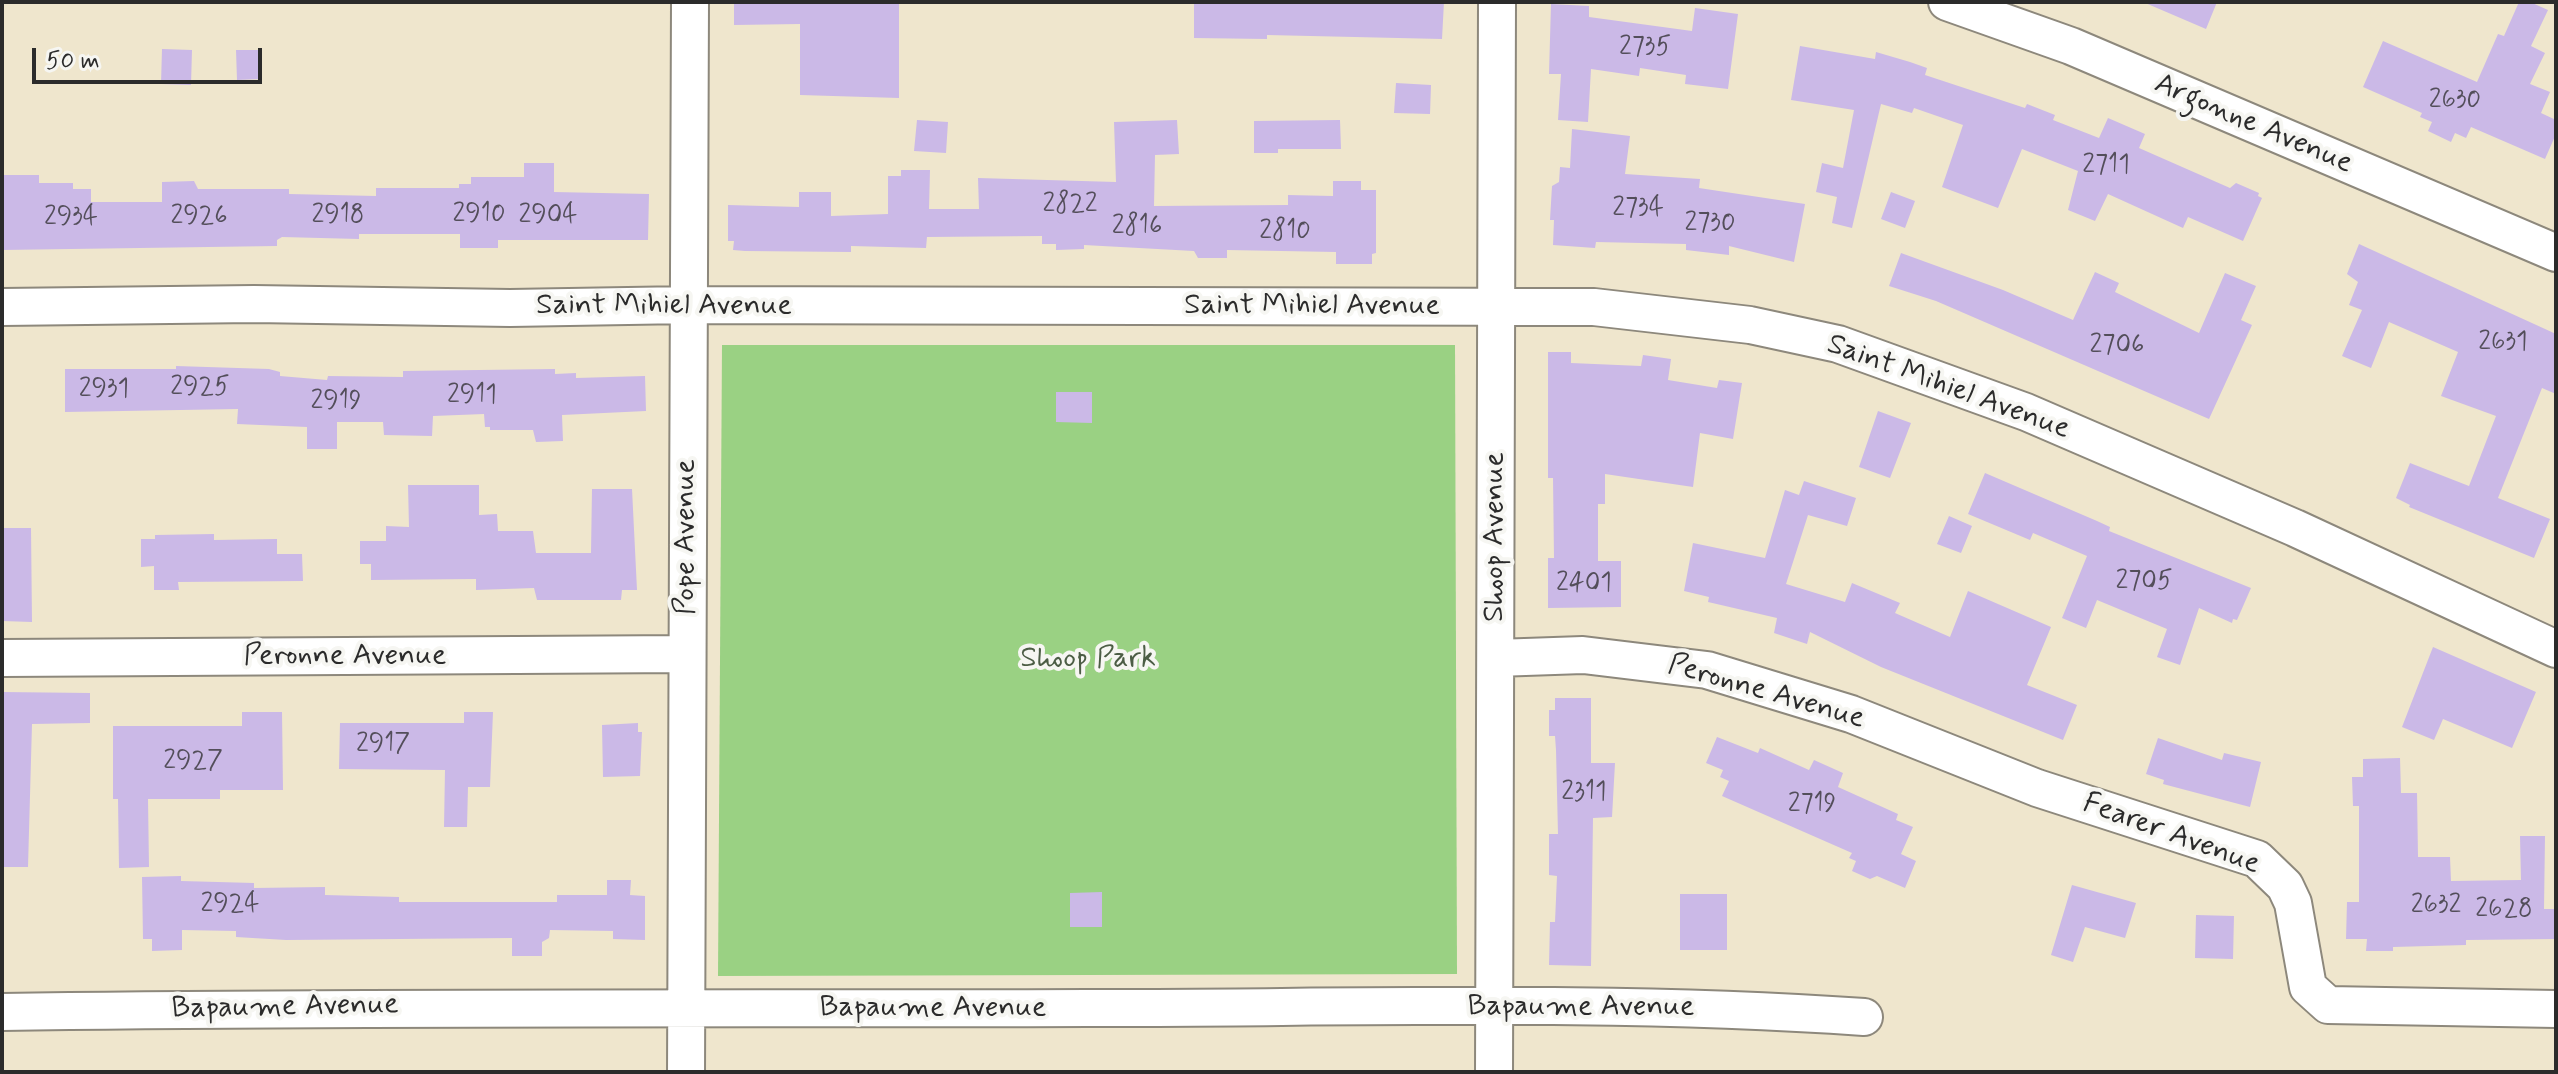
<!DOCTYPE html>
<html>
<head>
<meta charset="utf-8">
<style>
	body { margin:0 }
	#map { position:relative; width:2558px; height:1074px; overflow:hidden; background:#efe6cd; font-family:Mynerve,sans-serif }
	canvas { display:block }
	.frame { position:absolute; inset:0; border:4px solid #2b2b2b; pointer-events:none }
	.scale { position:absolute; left:32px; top:48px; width:230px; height:36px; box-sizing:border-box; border:4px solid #2b2b2b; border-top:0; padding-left:10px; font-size:24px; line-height:28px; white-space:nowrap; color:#2b2b2b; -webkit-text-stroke:6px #f6f6f2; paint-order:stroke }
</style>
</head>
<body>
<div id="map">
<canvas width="2558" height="1074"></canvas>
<div class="frame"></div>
<div class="scale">50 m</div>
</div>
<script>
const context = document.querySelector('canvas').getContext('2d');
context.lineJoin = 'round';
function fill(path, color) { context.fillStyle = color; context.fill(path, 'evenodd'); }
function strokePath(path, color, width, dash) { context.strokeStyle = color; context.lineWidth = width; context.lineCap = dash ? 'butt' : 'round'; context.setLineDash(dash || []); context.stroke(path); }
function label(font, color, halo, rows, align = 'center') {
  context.font = font + ' Mynerve,sans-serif'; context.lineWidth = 8; context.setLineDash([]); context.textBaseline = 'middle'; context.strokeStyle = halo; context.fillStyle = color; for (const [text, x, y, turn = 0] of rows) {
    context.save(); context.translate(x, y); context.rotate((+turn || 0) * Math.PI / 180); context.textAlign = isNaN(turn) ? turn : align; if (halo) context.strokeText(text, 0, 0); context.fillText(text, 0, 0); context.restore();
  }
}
const green = new Path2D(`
	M722,345H1455L1457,974L718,976Z`);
const building = new Path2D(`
	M734,2H899V98L800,95V24L734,25Z
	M1194,2H1444L1442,39L1267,35V39L1194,38Z
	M2143,2H2217L2206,29Z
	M2519,2H2530L2548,10L2531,46L2545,53L2530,84L2550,92L2541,113L2556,120V134L2545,159L2471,127L2466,138L2455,133L2451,142L2428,131L2432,122L2420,117L2422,113L2363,87L2383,41L2477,82L2498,34L2504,36Z
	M1551,4L1589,6V17L1692,31L1695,8L1738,14L1728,89L1685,84L1686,75L1640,68L1639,76L1591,69L1588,122L1558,120L1561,74H1549Z
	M1800,46L1875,59L1876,52L1910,62L1927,68L1925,75L2025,108L2027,104L2055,115L2053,120L2099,138L2108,118L2145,134L2139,148L2230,188L2236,183L2259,193L2258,196L2262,198L2243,241L2188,217L2183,228L2108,194L2095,221L2068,210L2078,171L2022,149L1998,208L1942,187L1963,125L1914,108L1912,113L1881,104L1852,228L1832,223L1837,197L1816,192L1822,163L1843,168L1854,110L1791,100Z
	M162,49L192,50L191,85L161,84Z
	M236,50H261V79L237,80Z
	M1396,83L1431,85L1430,114L1394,113Z
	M917,120L948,122L946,153L914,151Z
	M1177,120L1179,154L1155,155L1154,206L1288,205V195L1333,196V181H1361V190H1376V253L1372,254V264H1336V252L1227,250V258H1198L1194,251L1084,245V249L1056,250V244H1042V236L927,237L926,248L851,246V252L745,251L733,250L734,241H728V205L799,207V192H831V216L888,214V176H901V170H930L929,209H979L978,178L1116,182L1114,122Z
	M1340,120L1341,149H1278V153H1254V121Z
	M1572,129L1630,136L1625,174L1700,179L1699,188L1805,204L1794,262L1729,246V255L1686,250V244L1596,242L1595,248L1553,245L1554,220H1550L1552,186L1559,182L1560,167L1570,168Z
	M524,163H554V192L649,194L648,240H498V248H460V234H359V239L282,237L277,240V246L2,250V175H39V183H73V189H91V202H162V182L194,181L198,189H289V194L376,196V188H459V184H471V177H524Z
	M1891,192L1915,201L1905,228L1881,219Z
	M2359,244L2556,334V394L2542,388L2498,498L2550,519L2534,558L2409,507L2410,505L2396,498L2410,463L2469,486L2496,416L2441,396L2458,352L2389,322L2371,368L2342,356L2362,310L2349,305L2358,282L2347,274Z
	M1901,253L2003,290L2073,320L2095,272L2119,283L2115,292L2199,333L2225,273L2256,286L2241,320L2252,325L2209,419L1936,301L1889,286Z
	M1548,352H1571V363L1641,366L1643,355L1671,359L1668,380L1717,388L1719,380L1742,383L1733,439L1700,433L1693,487L1605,474V504H1598V561H1621V607L1548,608V558H1554L1553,478H1548Z
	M176,366L269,369L280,372V376L327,380L328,376L403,377V371L555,369V374L576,373V378L645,376L646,411L562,415L563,441L536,442L533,430H490V427H485L484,414L433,416L432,436L384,435L383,422H337V449H307V427L237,424L238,409L65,412V369H176Z
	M1056,392H1092V423L1056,422Z
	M1878,411L1911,423L1890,478L1859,467Z
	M1985,473L2097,521L2110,527L2109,531L2251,588L2237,620L2233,619L2232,623L2199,608L2180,665L2157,657L2167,629L2097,600L2086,628L2062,618L2087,556L2033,533L2030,540L1968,514Z
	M1804,481L1856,498L1847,526L1808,515L1786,584L1845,602L1852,583L1900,603L1895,613L1950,637L1968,591L2051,627L2027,685L2077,705L2063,740L1881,667L1810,632L1807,644L1774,633L1777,618L1708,602L1709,597L1684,591L1693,543L1765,558L1785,490L1799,495Z
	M408,485H479V515L497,514L498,531H533L536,553H591L592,489H632L637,590H622L621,600H537L534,588L476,590V579L371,580V564H360V541H386V526L409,527Z
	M1949,516L1972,526L1961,553L1937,544Z
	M2,528H31L32,622L2,621Z
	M214,534V540L277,539V554H302L303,581L178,582L179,590H154V566L141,567V539H155V535Z
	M2433,647L2536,692L2512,748L2443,719L2434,740L2402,727Z
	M2,692L90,693V723L32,724L28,867H2Z
	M1555,698H1591V763H1615L1612,817L1593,818L1591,966L1549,965L1550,922H1555L1557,876L1549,875V834H1558L1556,750L1555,736H1549V710H1555Z
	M242,712H282L283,790H220V799H148L149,867L119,868L118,799H113V726H242Z
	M464,712H493L490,787H468L467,827H444L445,770L339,769L340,723H464Z
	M638,723V732H642L640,776L603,777L602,725Z
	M1717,737L1758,753L1760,748L1809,770L1814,760L1843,773L1838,787L1898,814L1896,820L1913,827L1901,854L1916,861L1905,888L1877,876L1870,879L1852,871L1856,861L1849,858L1852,853L1722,796L1729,781L1720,777L1723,770L1706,763Z
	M2158,738L2222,760L2224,753L2261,762L2250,807L2163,784L2164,780L2146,774Z
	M2400,758L2401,793H2417L2418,857H2450L2451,881L2521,880L2520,836H2545L2544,909H2556V939L2466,940V945L2393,947V951H2366L2367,939H2346L2347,902H2359V806H2353L2352,777H2363V759Z
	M181,876V881L254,883V888L325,887V895L399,897V902H557V895H607V880H631L630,895L645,896V940L613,939V931L550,930L549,938L542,942V956H512V938L286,940L236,937V931L182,930V950L152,951V939H143L142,877Z
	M2072,885L2136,903L2125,938L2085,927L2073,962L2051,955Z
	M1102,892V927H1070V893Z
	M1680,894H1727V950H1680Z
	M2196,915L2234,916L2233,959L2195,958Z`);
const minor = new Path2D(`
	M1947,2L2071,46L2556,253
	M2,307L254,304L510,308L687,305L1594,307L1750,325L1838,344L2026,412L2295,528L2556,649
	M2,658L687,654
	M1496,658L1583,655L1707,670L1851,714L2037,788L2257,859L2285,886L2293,903L2308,987L2328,1005L2556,1009
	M2,1012C364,1007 726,1009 1088,1008C1346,1008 1606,999 1864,1017
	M686,1072L690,2
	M1494,1072L1497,2`);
const numberNames = [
	["2735",1645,49],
	["2630",2455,102],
	["2711",2106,167],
	["2822",1070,206],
	["2734",1638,210],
	["2910",479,216],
	["2918",338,217],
	["2904",548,217],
	["2926",199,218],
	["2934",71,219],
	["2730",1710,225],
	["2816",1137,228],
	["2810",1285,233],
	["2631",2503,344],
	["2706",2117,347],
	["2925",200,389],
	["2931",104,391],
	["2911",472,397],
	["2919",336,403],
	["2705",2144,583],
	["2401",1584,585],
	["2917",383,746],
	["2927",193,763],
	["2311",1584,794],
	["2719",1812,806],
	["2924",230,906],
	["2632",2436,907],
	["2628",2504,911]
];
const streetNames = [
	["Argonne Avenue",2253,125,23],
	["Saint Mihiel Avenue",664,307],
	["Saint Mihiel Avenue",1312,307],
	["Saint Mihiel Avenue",1948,388,20],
	["Pope Avenue",687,537,-90],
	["Shoop Avenue",1496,537,-90],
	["Peronne Avenue",345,657],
	["Peronne Avenue",1766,693,16],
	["Fearer Avenue",2171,835,20],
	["Bapaume Avenue",285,1008,-1],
	["Bapaume Avenue",1581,1008],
	["Bapaume Avenue",933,1009]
];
const parkNames = [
	["Shoop Park",1088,660]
];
fill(green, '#9ad183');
fill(building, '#cbb9e7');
strokePath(minor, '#8d887c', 40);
strokePath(minor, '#fff', 36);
label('26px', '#534e5a', null, numberNames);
label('30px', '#2b2b2b', '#f6f6f2', streetNames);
label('30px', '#4c5d45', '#f6f6f2', parkNames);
</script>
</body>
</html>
